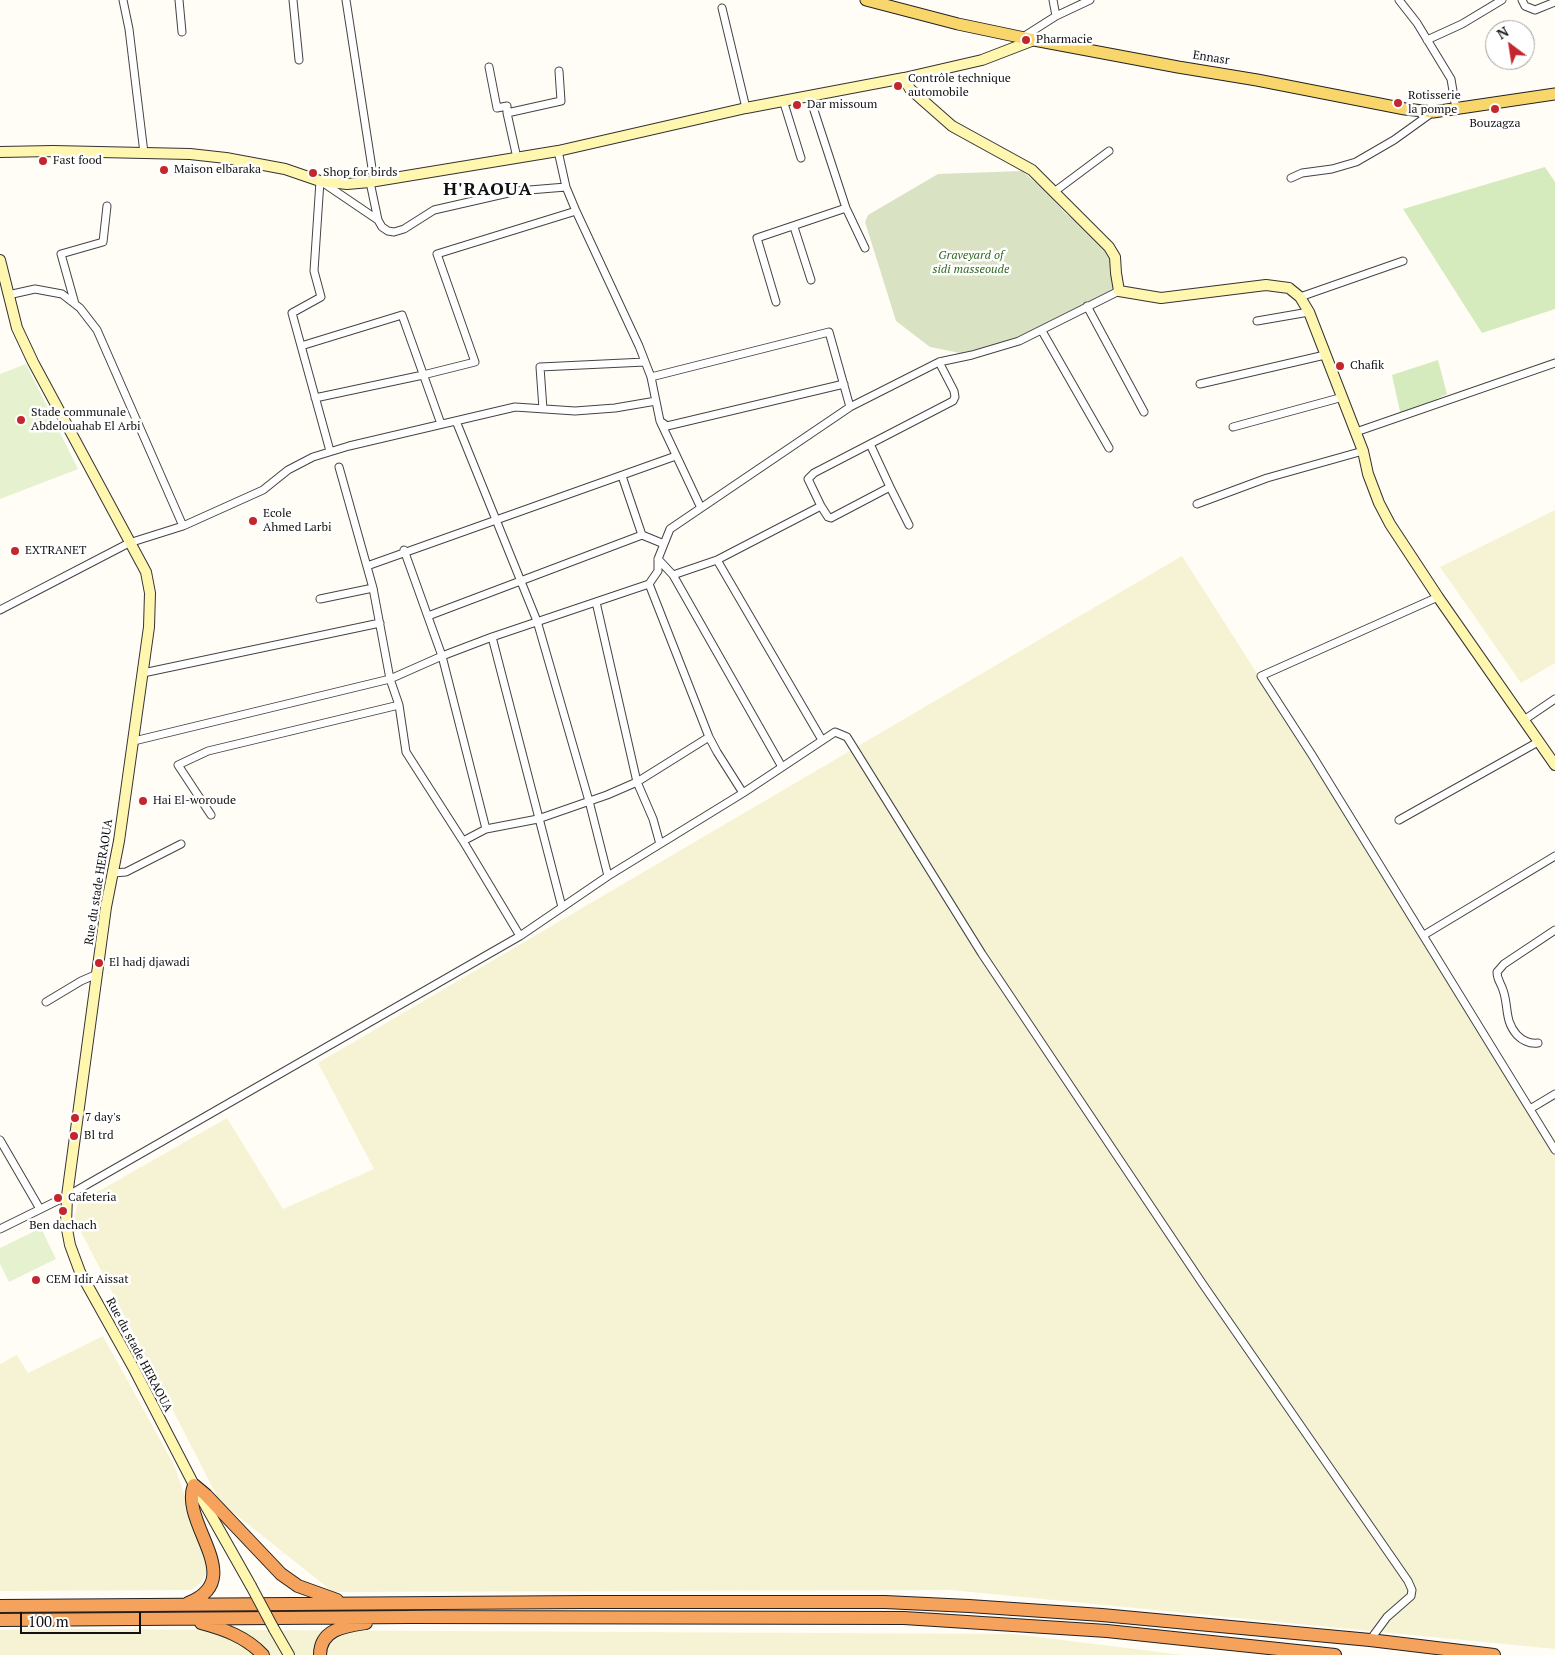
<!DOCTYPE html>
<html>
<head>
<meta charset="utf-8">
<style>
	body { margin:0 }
	#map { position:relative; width:1555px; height:1655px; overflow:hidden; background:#fffdf5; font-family:"PT Serif",serif }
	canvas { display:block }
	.north { position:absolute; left:1485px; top:20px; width:50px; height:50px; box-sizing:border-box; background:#fff; border:1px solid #a0a0a0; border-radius:50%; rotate:329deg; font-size:14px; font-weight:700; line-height:20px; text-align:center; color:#111 }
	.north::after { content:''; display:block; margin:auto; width:18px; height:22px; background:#c4262e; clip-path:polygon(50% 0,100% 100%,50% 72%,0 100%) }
	.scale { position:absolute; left:20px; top:1612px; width:121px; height:22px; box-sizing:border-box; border:2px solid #111; border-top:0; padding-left:6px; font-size:15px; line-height:18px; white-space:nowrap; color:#111; -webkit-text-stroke:4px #fff; paint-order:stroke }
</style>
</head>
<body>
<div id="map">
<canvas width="1555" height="1655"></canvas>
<div class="north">N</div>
<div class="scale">100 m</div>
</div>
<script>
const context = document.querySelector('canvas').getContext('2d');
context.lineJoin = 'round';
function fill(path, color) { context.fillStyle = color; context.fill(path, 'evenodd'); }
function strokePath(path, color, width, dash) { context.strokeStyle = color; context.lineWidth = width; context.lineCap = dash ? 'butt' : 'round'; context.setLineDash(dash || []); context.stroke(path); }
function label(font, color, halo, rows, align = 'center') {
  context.font = font + ' "PT Serif",serif'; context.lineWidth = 5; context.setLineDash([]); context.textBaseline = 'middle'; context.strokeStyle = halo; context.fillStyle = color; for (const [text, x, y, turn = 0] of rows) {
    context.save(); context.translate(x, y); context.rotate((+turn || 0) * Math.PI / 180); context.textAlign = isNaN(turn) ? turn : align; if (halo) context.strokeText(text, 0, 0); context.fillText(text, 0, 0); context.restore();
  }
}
const farmland = new Path2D(`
	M1555,510V663L1521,683L1440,567Z
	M1182,556L1555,1140V1649L951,1590L333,1592L220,1502L74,1218L78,1203L227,1118L283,1209L374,1169L318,1063Z
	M103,1336L175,1467L205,1559L207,1571L202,1582L191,1590L0,1591V1364L17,1355L28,1373Z
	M63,1629L1014,1634L1183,1655H0V1630Z`);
const green = new Path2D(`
	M1545,167L1555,182V309L1482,333L1403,209Z
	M1438,360L1447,394L1401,416L1392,375Z`);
const cemetery = new Path2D(`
	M1022,171L1046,191L1066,214L1091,231L1111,253L1116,280L1109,296L1048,330L970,355L930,347L896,321L865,222L868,215L938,174Z`);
const pitch = new Path2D(`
	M26,364L78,469L0,499V374Z
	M41,1228L56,1259L9,1282L0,1264V1248Z`);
const street = new Path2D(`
	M123,0L129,29L144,153
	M179,0L182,32
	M293,0L299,60
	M346,0L374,181
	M1053,0L1056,16
	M1399,0L1417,23L1451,79L1456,109
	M1522,0L1525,6L1535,10L1555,2
	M722,8L746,108
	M1023,37L1056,16L1090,0
	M1427,40L1462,24L1502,0
	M489,67L497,108L507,106V113L517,158
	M809,95L846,208L865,248
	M783,100L801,158
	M507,113L561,101L559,71
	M558,151L566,187L576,211L639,346L651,377L660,421L667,426L844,384
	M1291,178L1302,173L1332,169L1356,162L1394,140L1433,112
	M320,181L314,271L321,297L292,313L330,451
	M322,182L378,220L382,227L388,231L394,232L404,229L434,210L517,191L566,187
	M370,182L378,220
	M1054,192L1109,151
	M794,227L811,280
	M8,295L35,289L62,294L80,308L97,330L183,526
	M1300,297L1403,261
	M776,302L757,238L846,208
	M75,304L61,254L103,242L107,206
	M1087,306L1144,412
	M1257,321L1309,312
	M1042,331L1109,448
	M301,346L402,315L441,424
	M651,377L829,332L850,407
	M1200,384L1325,355
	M315,398L423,375L475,362L437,254L576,211
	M543,409L540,367L645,362
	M456,421L537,621L589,801L608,876
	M660,421L701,508
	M1233,427L1343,397
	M1356,432L1555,363
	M339,467L373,588
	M622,476L642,535
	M890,487L909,525
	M1197,504L1267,478L1363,451
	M821,506L828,517L831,518L890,487L870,444
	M404,550L442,656L486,829
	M658,559L673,575L782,767
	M717,560L822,740
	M367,566L673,457
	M673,575L717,560L821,506L808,479L814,473L953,401L955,397L954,391L939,362
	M649,584L709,737L717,752L743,793
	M1438,597L1261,676L1312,755L1555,1150
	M320,599L373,588L390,679L399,705L406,752L463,841L520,936
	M596,602L637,782L653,819L660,844
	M0,610L129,543L183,526L263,490L288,470L313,457L349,446L515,407L575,411L615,408L656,401
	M428,616L642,535L664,544
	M492,637L562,907
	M143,673L380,623
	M1524,720L1555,699
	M134,741L390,679L442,656L492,637L649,584L658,571V559L670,529L850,407L939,362L972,355L1019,341L1119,291
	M211,815L178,765L208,751L399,705
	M1399,820L1538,742
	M463,841L486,829L538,819L607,795L637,782L709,737
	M113,873L126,872L181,844
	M1424,935L1555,856
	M46,1002L81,981L97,974
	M1538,1043C1530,1044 1523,1041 1517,1035C1504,1020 1509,1007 1503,990C1501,983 1497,980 1497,972L1504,964L1555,930
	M1530,1109L1555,1094
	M0,1140L40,1209
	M0,1229L67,1196L520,936L608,876L743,793L835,732L847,737L982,954L1202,1283L1408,1581L1412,1590L1411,1596L1387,1617L1370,1640`);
const secondary = new Path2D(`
	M904,78L910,89L952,126L1032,170L1109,247L1115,257L1116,273L1119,291L1161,298L1266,285L1289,288L1300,297L1309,312L1363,451L1368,474L1379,503L1390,524L1438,597L1555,765
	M0,152L53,151L190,154L226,158L285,169L320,181L347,184L370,182L558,151L746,108L904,78L982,60L1034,40
	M0,260L17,328L33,362L146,572L150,593L149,627L119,841L106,907L67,1196L66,1224L70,1245L80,1272L133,1367L194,1485L251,1586
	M274,1629L289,1655`);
const primary = new Path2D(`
	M866,0L958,24L1034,40L1178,67L1257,80L1405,109L1433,112L1555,94`);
const highway = new Path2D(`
	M188,1603C249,1579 179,1524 194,1485L206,1495L281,1574L298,1586L337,1600
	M0,1606L585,1602H885L969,1606L1102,1615L1370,1640L1494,1655
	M0,1620L411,1617L904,1618L1107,1631L1335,1655
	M201,1623C224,1629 246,1637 263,1655
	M320,1655C320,1629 345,1626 366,1623`);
const secondaryBridge = new Path2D(`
	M251,1586L274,1629`);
const markers = [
	[1026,40,5,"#c4262e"],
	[898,86,5,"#c4262e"],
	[1398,103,5,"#c4262e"],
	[797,105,5,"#c4262e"],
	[1495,109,5,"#c4262e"],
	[43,161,5,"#c4262e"],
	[164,170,5,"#c4262e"],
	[313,173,5,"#c4262e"],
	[1340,366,5,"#c4262e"],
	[21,420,5,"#c4262e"],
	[253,521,5,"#c4262e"],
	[15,551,5,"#c4262e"],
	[143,801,5,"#c4262e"],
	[99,963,5,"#c4262e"],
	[75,1118,5,"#c4262e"],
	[74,1136,5,"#c4262e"],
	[58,1198,5,"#c4262e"],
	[63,1211,5,"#c4262e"],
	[36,1280,5,"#c4262e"]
];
const poiNames = [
	["Pharmacie",1036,40],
	["Contrôle technique",908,79],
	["automobile",908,93],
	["Rotisserie",1408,96],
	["la pompe",1408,110],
	["Dar missoum",807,105],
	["Bouzagza",1495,124,"center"],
	["Fast food",53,161],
	["Maison elbaraka",174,170],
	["Shop for birds",323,173],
	["Chafik",1350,366],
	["Stade communale",31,413],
	["Abdelouahab El Arbi",31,427],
	["Ecole",263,514],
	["Ahmed Larbi",263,528],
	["EXTRANET",25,551],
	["Hai El-woroude",153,801],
	["El hadj djawadi",109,963],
	["7 day's",85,1118],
	["Bl trd",84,1136],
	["Cafeteria",68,1198],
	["Ben dachach",63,1226,"center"],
	["CEM Idir Aissat",46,1280]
];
const streetNames = [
	["Ennasr",1211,58,9],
	["Rue du stade HERAOUA",99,882,-81],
	["Rue du stade HERAOUA",139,1355,62]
];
const parkNames = [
	["Graveyard of",971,256],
	["sidi masseoude",971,270]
];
const districtNames = [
	["H'RAOUA",488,190]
];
fill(farmland, '#f6f3d4');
fill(green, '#d5ebbd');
fill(cemetery, '#d9e3c4');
fill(pitch, '#e6f2cf');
strokePath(street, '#444', 9);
strokePath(secondary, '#333', 12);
strokePath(primary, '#222', 13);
strokePath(highway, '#222', 14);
strokePath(street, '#fff', 7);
strokePath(secondary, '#fff6b0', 10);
strokePath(primary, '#f9d66b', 11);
strokePath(highway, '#f5a25d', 12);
strokePath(secondaryBridge, '#333', 12, []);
strokePath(secondaryBridge, '#fff6b0', 10);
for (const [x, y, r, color] of markers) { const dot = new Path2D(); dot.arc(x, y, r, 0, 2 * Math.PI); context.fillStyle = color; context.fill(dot); strokePath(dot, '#fff', 2); }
label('12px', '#111', '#fff', poiNames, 'left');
label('12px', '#111', '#fff', streetNames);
label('italic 12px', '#2f6b1f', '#fff', parkNames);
context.letterSpacing = '1px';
label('bold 18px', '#111', '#fff', districtNames);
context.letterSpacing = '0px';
</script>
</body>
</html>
